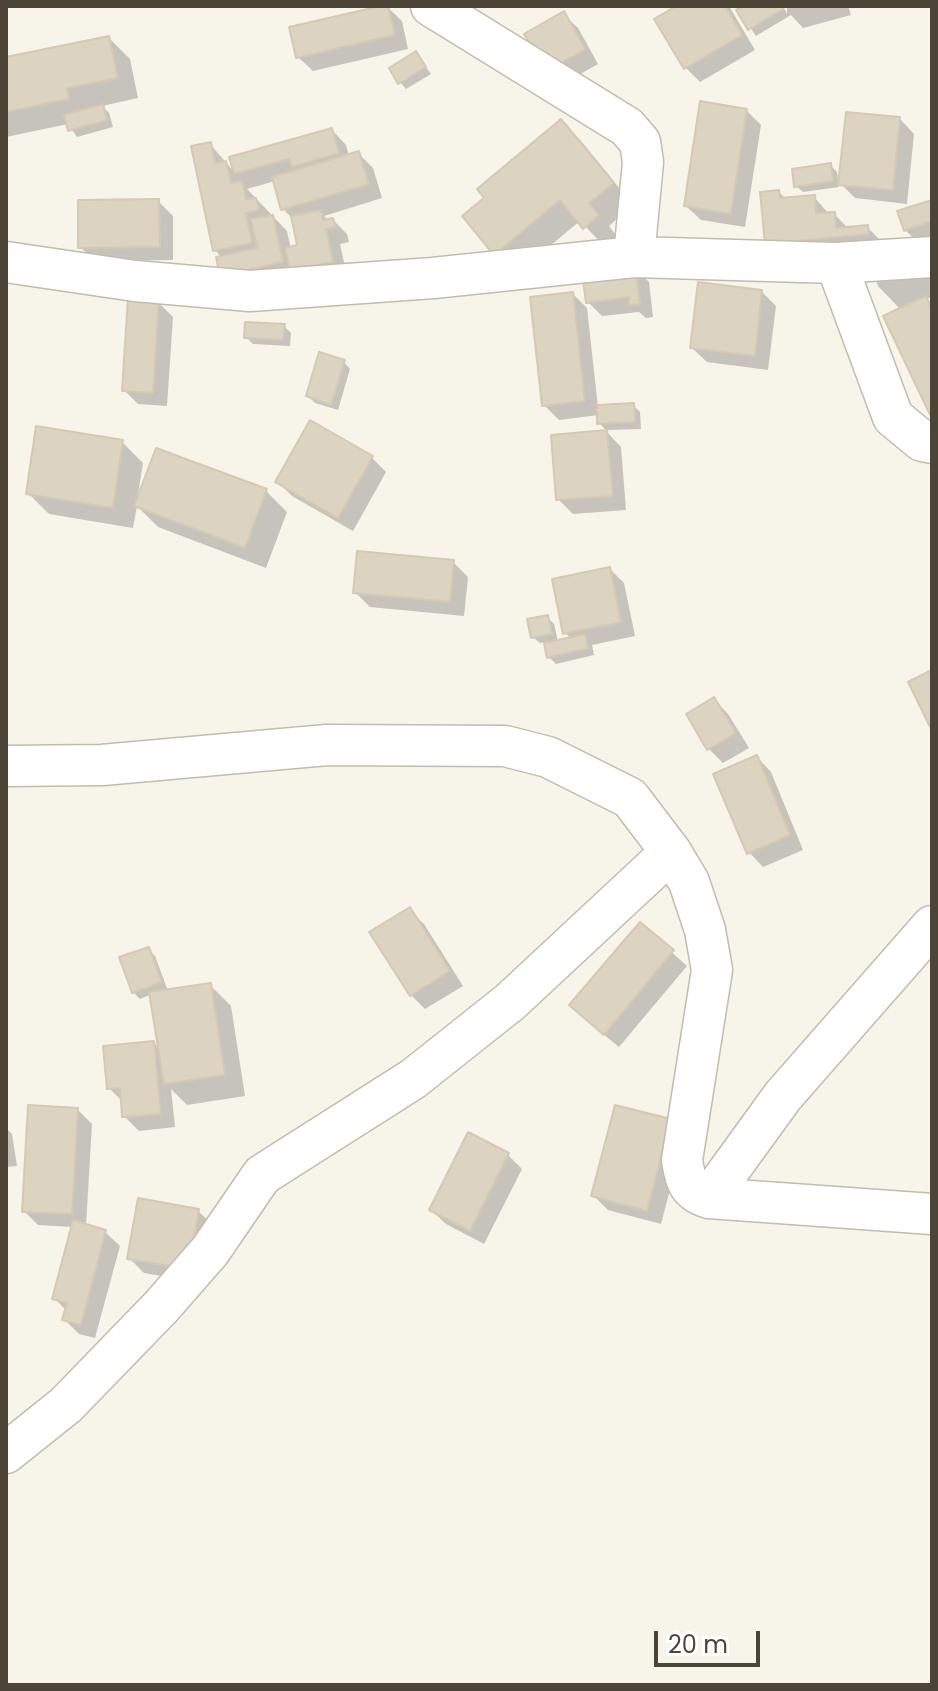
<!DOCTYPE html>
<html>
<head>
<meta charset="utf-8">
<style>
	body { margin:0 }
	#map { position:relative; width:938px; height:1691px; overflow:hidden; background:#f7f4ea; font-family:Poppins,sans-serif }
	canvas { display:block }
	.frame { position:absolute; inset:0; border:8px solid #4c4537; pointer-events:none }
	.scale { position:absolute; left:654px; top:1631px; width:106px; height:36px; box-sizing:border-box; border:4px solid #4c4537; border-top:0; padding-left:10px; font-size:24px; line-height:28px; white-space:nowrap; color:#4c4537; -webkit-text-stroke:6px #fff; paint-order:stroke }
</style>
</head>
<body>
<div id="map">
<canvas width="938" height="1691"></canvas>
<div class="frame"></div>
<div class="scale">20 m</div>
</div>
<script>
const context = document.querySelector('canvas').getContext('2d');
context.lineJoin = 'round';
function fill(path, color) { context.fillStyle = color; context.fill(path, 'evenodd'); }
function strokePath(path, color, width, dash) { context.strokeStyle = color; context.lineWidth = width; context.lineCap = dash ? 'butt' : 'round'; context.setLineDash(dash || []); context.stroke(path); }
const shadow = new Path2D(`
	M675,6H729L755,50L700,82L686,68Z
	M748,6H783L787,14V6H848L851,15L803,28L791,15L756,36L739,11Z
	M387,7L402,21L408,49L313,71L298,57Z
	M563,14L578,28L598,64L561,85L547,70Z
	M109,38L130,59L138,98L102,106L109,113L113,127L77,137L68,124L6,137V59Z
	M416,54L431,74L406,89L400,82Z
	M746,110L761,125L745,227L701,220L686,206Z
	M900,119L914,134L907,204L855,198L841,184Z
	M561,121L582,142L633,205L609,226L618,238L606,248L580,221L516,274L495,253L487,198Z
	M332,130L346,145L349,156L359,154L373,168L382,198L324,216L329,221L333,220L347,234L349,242L340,244L347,276L236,289L222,258L215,250L210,144L235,173ZM275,181L283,209L294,220L299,247L291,249L287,231L247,189Z
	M830,165L837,172L839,187L803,192L796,186Z
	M779,192L786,199L814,197L829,214H834L849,229L867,227L882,242L782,257Z
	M158,201L173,216V260L95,261L80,247Z
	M932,202V297L926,299L932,305V415L901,310L878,286L867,255L915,239L905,230Z
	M634,267L649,282L653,317L646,318L639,312L602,316L588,302Z
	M762,292L776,306L768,370L707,362L692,348Z
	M573,294L587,308L598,407L633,405L640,412L641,429L606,430L599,423V415L559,420L544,405Z
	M158,302L173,317L167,406L138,404L124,390Z
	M284,326L291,333L290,346L253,344L246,337Z
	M344,362L350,369L338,410L315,403L308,396Z
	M607,432L621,447L626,510L573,514L558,499Z
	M122,442L143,463L138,494L266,491L287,512L266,568L158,527L137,506L133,528L49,514L28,493Z
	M372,458L386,472L353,531L292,496L278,482Z
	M453,562L468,577L464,616L370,607L355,592Z
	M610,569L624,583L635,636L592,645L594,655L556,664L549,657L546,642L540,643L533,637L547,617L554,624L558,642L572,639L565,633Z
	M714,699L728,714L749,748L723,763L709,749L688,714Z
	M757,757L771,772L803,850L763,867L749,852Z
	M409,910L424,924L463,986L425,1009L411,995Z
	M640,924L687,966L619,1047L586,1020Z
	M148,949L155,956L168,991L210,985L231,1006L245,1096L187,1105L171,1089L175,1127L139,1131L124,1116L123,1102L109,1088L154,1043L161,1050L152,994L140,999L133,992Z
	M616,1108L684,1136L661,1224L608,1210L594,1196Z
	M77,1109L92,1124L86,1226L105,1232L120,1246L95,1338L79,1334L64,1319L67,1311L54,1298L73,1227L38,1225L24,1211Z
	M6,1128L12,1134L17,1166L6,1167Z
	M508,1155L522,1169L484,1244L446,1224L431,1210Z
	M198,1211L213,1225L203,1283L144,1273L130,1259Z`);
const building = new Path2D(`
	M381,6H388L395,35L296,58L289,27Z
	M676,6H725L742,35L684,69L654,19Z
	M744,6H781L783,9L748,30L736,10Z
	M564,11L585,49L545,72L524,34Z
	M109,36L118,78L67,88L69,99L6,112V57Z
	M416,51L426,67L398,84L389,68Z
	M700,101L747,109L731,214L684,206Z
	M103,104L107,120L68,131L64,115Z
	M846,112L900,117L893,190L838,185Z
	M561,119L614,183L589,203L599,215L583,229L560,200L494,255L462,216L484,198L477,189Z
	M332,128L339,153L292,167L289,159L234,174L229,157Z
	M211,142L215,163L226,161L231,183L242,181L246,199L256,198L259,210L246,213L252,243L213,251L191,146Z
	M359,151L369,184L281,210L272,177Z
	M831,163L833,181L794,187L792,169Z
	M779,190L780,198L815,195L816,213L835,212L836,228L868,225L869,234L765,244L760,192Z
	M159,199L160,247L78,248V200Z
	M932,200V221L904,231L897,211Z
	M321,210L323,220L333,218L336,227L326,229L333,262L290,271L285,248L297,245L291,216Z
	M273,215L283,262L220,276L216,257L257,248L251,219Z
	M635,265L640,304L629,305V297L586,303L582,272Z
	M698,282L762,290L755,356L690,348Z
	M573,292L585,401L542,406L530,297Z
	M926,296L932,309V419L883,316Z
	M128,298L159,300L153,393L122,391Z
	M245,322L285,324L283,340L244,338Z
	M319,352L345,360L331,405L306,396Z
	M634,403L635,422L597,424V405Z
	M310,420L373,456L338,518L275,482Z
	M36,426L123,440L113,508L26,494Z
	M607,430L613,496L556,500L551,435Z
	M156,448L267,489L245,548L134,506Z
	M357,551L454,560L450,602L353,593Z
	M610,567L621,622L563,634L552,579Z
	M548,615L552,634L531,638L527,619Z
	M585,634L588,648L547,658L544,643Z
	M932,670V731L908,682Z
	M714,697L736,733L707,750L686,714Z
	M757,755L790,835L747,854L713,774Z
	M410,907L450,971L410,996L369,932Z
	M640,922L674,950L604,1035L569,1005Z
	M149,947L162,982L132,993L119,957Z
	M211,983L225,1075L164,1084L149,992Z
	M154,1041L161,1114L122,1117L120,1088L107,1089L103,1046Z
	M28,1105L78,1108L72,1214L22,1212Z
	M615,1105L671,1119L647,1211L591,1196Z
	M468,1132L509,1153L470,1231L429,1210Z
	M138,1198L199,1209L189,1269L127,1259Z
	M73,1220L106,1230L81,1325L62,1320L67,1303L52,1299Z`);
const minor = new Path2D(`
	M431,6L627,127L640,142L643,162L634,257
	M6,262L135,281L250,291L433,278L634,257L836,263L932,257
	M836,263L893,417L922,441L932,443
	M6,766L102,765L327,745L505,746L548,757L630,798L671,852L689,882L705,930L712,970L682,1160C685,1180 688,1192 709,1198L783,1096L932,926
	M709,1198L932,1214
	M6,1453L66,1405L161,1307L210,1251L262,1175L413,1079L510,1002L671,852`);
fill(shadow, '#0003');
fill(building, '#ddd3c1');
strokePath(building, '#d5c9b1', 2);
strokePath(minor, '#c3bcac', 43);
strokePath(minor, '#fff', 40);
</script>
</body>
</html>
